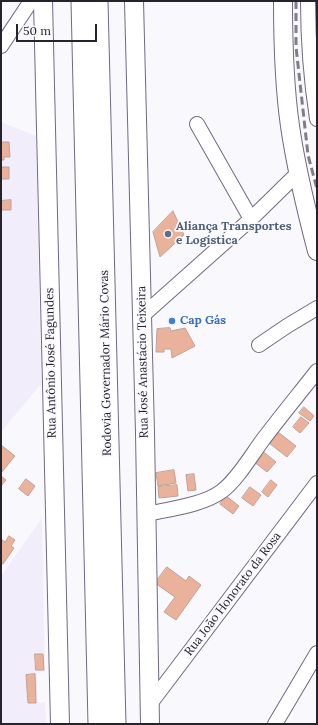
<!DOCTYPE html>
<html>
<head>
<meta charset="utf-8">
<style>
	body { margin:0 }
	#map { position:relative; width:318px; height:725px; overflow:hidden; background:#f9f8fd; font-family:Lora,serif }
	canvas { display:block }
	.frame { position:absolute; inset:0; border:2px solid #27232d; pointer-events:none }
	.scale { position:absolute; left:16px; top:24px; width:81px; height:18px; box-sizing:border-box; border:2px solid #27232d; border-top:0; padding-left:5px; font-size:12px; line-height:14px; white-space:nowrap; color:#27232d; -webkit-text-stroke:3px #f9f8fd; paint-order:stroke }
</style>
</head>
<body>
<div id="map">
<canvas width="318" height="725"></canvas>
<div class="frame"></div>
<div class="scale">50 m</div>
</div>
<script>
const context = document.querySelector('canvas').getContext('2d');
context.lineJoin = 'round';
function fill(path, color) { context.fillStyle = color; context.fill(path, 'evenodd'); }
function strokePath(path, color, width, dash) { context.strokeStyle = color; context.lineWidth = width; context.lineCap = dash ? 'butt' : 'round'; context.setLineDash(dash || []); context.stroke(path); }
function label(font, color, halo, rows, align = 'center') {
  context.font = font + ' Lora,serif'; context.lineWidth = 3.5; context.setLineDash([]); context.textBaseline = 'middle'; context.strokeStyle = halo; context.fillStyle = color; for (const [text, x, y, turn = 0] of rows) {
    context.save(); context.translate(x, y); context.rotate((+turn || 0) * Math.PI / 180); context.textAlign = isNaN(turn) ? turn : align; if (halo) context.strokeText(text, 0, 0); context.fillText(text, 0, 0); context.restore();
  }
}
const built = new Path2D(`
	M1,122L36,136L41,384L1,432Z
	M42,518L45,672L37,673L38,703L45,702L46,724H1V576Z`);
const building = new Path2D(`
	M1,142H9L10,157H4V160H1Z
	M1,167H9V179H1Z
	M11,200V210H1V201Z
	M173,211L184,235L160,257L153,232Z
	M170,328L171,331L185,328L195,346L172,358L171,349H164V352H156L157,329Z
	M304,407L314,416L310,421L299,413Z
	M301,417L309,423L300,433L293,427Z
	M278,432L296,446L287,457L269,443Z
	M1,445L15,456L1,473Z
	M261,450L276,462L267,472L253,461Z
	M174,470L176,483L158,486L156,473Z
	M194,474L196,490L188,491L186,475Z
	M1,476L6,480L1,486Z
	M26,479L35,486L28,496L19,489Z
	M271,480L277,485L268,497L262,492Z
	M177,485L178,496L159,498L158,487Z
	M250,487L261,495L253,506L242,498Z
	M226,496L239,506L233,514L220,504Z
	M9,536L15,540L11,546L14,548L3,564L1,563V539L5,542Z
	M167,567L186,581L189,576L201,585L176,620L164,612L175,597L155,583Z
	M35,654H43L44,670H36Z
	M35,674L36,703H28L26,675Z`);
const minor = new Path2D(`
	M308,1C308,40 311,80 317,119
	M1,46L31,1
	M197,124L251,219
	M142,316L251,219L298,173
	M259,345L287,326L317,308
	M146,514C169,509 204,505 222,491C237,480 251,456 262,441C280,417 299,394 317,371
	M150,704L317,483
	M275,724L317,653`);
const major = new Path2D(`
	M43,1L60,724
	M134,1L145,433L150,724
	M283,1C283,43 284,84 290,126C296,168 306,209 317,251`);
const highway = new Path2D(`
	M82,1L99,724
	M97,1L115,724`);
const rail = new Path2D(`
	M296,1V47L308,155L317,189`);
const markers = [
	[168,234,4,"#5c6f8a"],
	[172,321,4,"#3f7fe0"]
];
const serviceNames = [
	["Aliança Transportes",176,227],
	["e Logística",176,241]
];
const shopNames = [
	["Cap Gás",180,321]
];
const streetNames = [
	["Rua José Anastácio Teixeira",143,362,-91],
	["Rua Antônio José Fagundes",51,363,-91],
	["Rodovia Governador Mário Covas",106,363,-91],
	["Rua João Honorato da Rosa",233,594,-53]
];
fill(built, '#f2edfb');
fill(building, '#eab19b');
strokePath(building, '#bfa297', 1);
strokePath(minor, '#726981', 16);
strokePath(major, '#726981', 20);
strokePath(highway, '#726981', 23);
strokePath(minor, '#fff', 14);
strokePath(major, '#fff', 18);
strokePath(highway, '#fff', 21);
strokePath(rail, '#817e86', 3, [8, 4]);
for (const [x, y, r, color] of markers) { const dot = new Path2D(); dot.arc(x, y, r, 0, 2 * Math.PI); context.fillStyle = color; context.fill(dot); strokePath(dot, '#f9f8fd', 1.5); }
label('bold 12px', '#4e5e75', '#f9f8fd', serviceNames, 'left');
label('bold 12px', '#366cbe', '#f9f8fd', shopNames, 'left');
label('12px', '#27232d', '#f9f8fd', streetNames);
</script>
</body>
</html>
